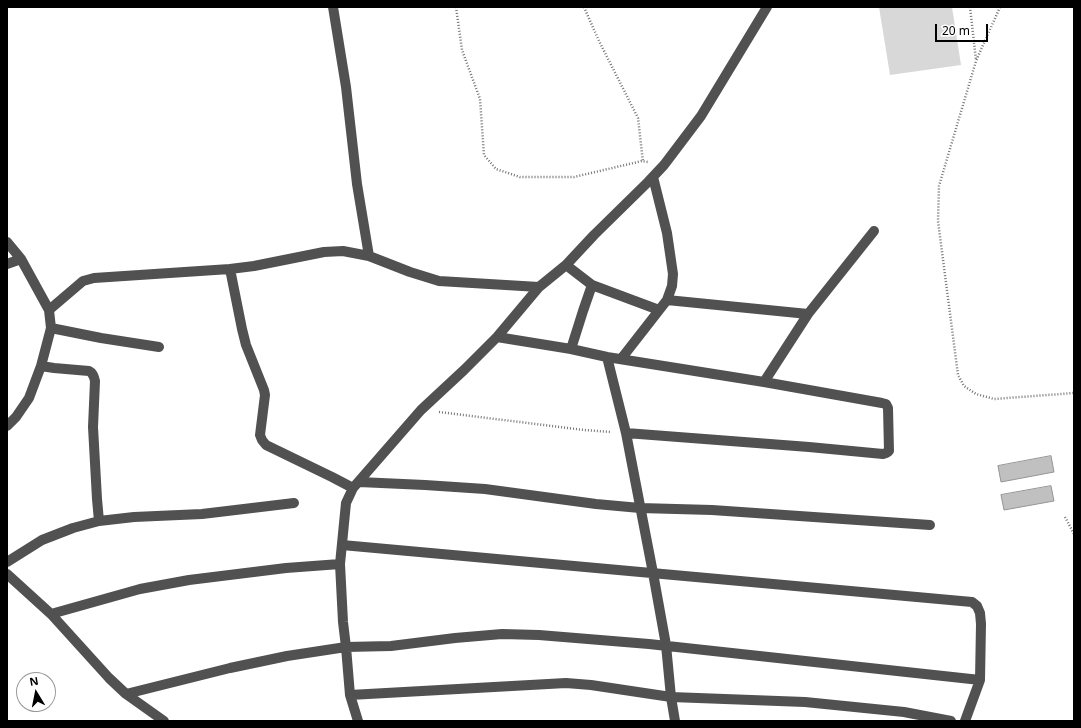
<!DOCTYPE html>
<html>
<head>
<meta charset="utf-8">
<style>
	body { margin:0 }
	#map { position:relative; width:1081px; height:728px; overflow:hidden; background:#fff; font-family:"Noto Sans",sans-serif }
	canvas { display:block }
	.frame { position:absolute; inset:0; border:8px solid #000; pointer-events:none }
	.north { position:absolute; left:16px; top:672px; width:40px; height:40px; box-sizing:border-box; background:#fff; border:1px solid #999; border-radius:50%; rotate:350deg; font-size:11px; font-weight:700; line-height:16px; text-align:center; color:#000 }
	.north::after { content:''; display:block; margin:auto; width:14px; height:18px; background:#000; clip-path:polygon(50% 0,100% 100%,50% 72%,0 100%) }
	.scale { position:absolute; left:935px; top:24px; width:53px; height:18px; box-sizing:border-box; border:2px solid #000; border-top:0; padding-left:5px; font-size:12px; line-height:14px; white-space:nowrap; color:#000; -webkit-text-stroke:3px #fff; paint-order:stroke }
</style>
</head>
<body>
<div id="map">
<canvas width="1081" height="728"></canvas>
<div class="frame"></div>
<div class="north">N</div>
<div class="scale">20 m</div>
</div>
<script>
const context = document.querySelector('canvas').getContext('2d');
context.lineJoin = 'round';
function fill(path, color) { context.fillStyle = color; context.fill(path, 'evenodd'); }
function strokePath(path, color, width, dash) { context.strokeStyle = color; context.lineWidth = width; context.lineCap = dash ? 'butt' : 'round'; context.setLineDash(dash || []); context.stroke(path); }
const green = new Path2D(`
	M879,7H952L961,65L890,75Z`);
const building = new Path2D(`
	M1051,456L1054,472L1001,482L998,466Z
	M1051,486L1054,501L1004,510L1001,495Z`);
const path = new Path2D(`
	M456,7L462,50L480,99L484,155L496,169L520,177H574L642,161L648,162
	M584,7L599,41L638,118L643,162
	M970,7L976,60
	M1000,7L976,61L939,186L938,221L958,375L964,386L976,394L994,399L1074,393
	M439,412L584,430L611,432
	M1065,517L1074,534`);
const minor = new Path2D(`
	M333,7L346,87L357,184L369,256
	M7,242L21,259L49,310
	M7,264L21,259
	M566,265L592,285L583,311L571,349
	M230,269L242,329L246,345L264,390L265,395L260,435L262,440L266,445L332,477L353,488
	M592,285L659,310
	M667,300L808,314
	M51,328L101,338L159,347
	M497,337L571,349L607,357L764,382L882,403L886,404L888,408L889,451L886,453L883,454L809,447L626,433
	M607,357L626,433L653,573L666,645L671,697L675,721
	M621,359L667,300L672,286L673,274L667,233L653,177
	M41,366L54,368L89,371C93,373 94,376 95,381L93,427L97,499L99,521
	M764,382L808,314L874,231
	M7,426L16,417L29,398L41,366L51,328L49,310L83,281L94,278L230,269L254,266L324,252L343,251L369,256L410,272L439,281L539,287
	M359,482L425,485L485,489L596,504L640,508L712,510L930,525
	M342,545L972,602L977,606L980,613L981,624L980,680L965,721
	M7,562L42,540L73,528L99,521L134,517L202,514L294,503
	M7,574L51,614L109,678L126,694L164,721
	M51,614L140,589L189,580L286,568L340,564
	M126,694L230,668L287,656L346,647L391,646L455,638L502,634L539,635L649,644L980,680
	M350,695L566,683L591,685L671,697L805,702L904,712L951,721
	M358,721L350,695L346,647L343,622L340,564L346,503L353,488L421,410L464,370L497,337L539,287L566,265L594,235L648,182L664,165L701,116L767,7`);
fill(green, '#d8d8d8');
fill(building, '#c0c0c0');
strokePath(building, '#959595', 1);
strokePath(path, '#737373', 2.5, [1, 2]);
strokePath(minor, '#515151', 10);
</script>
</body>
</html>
